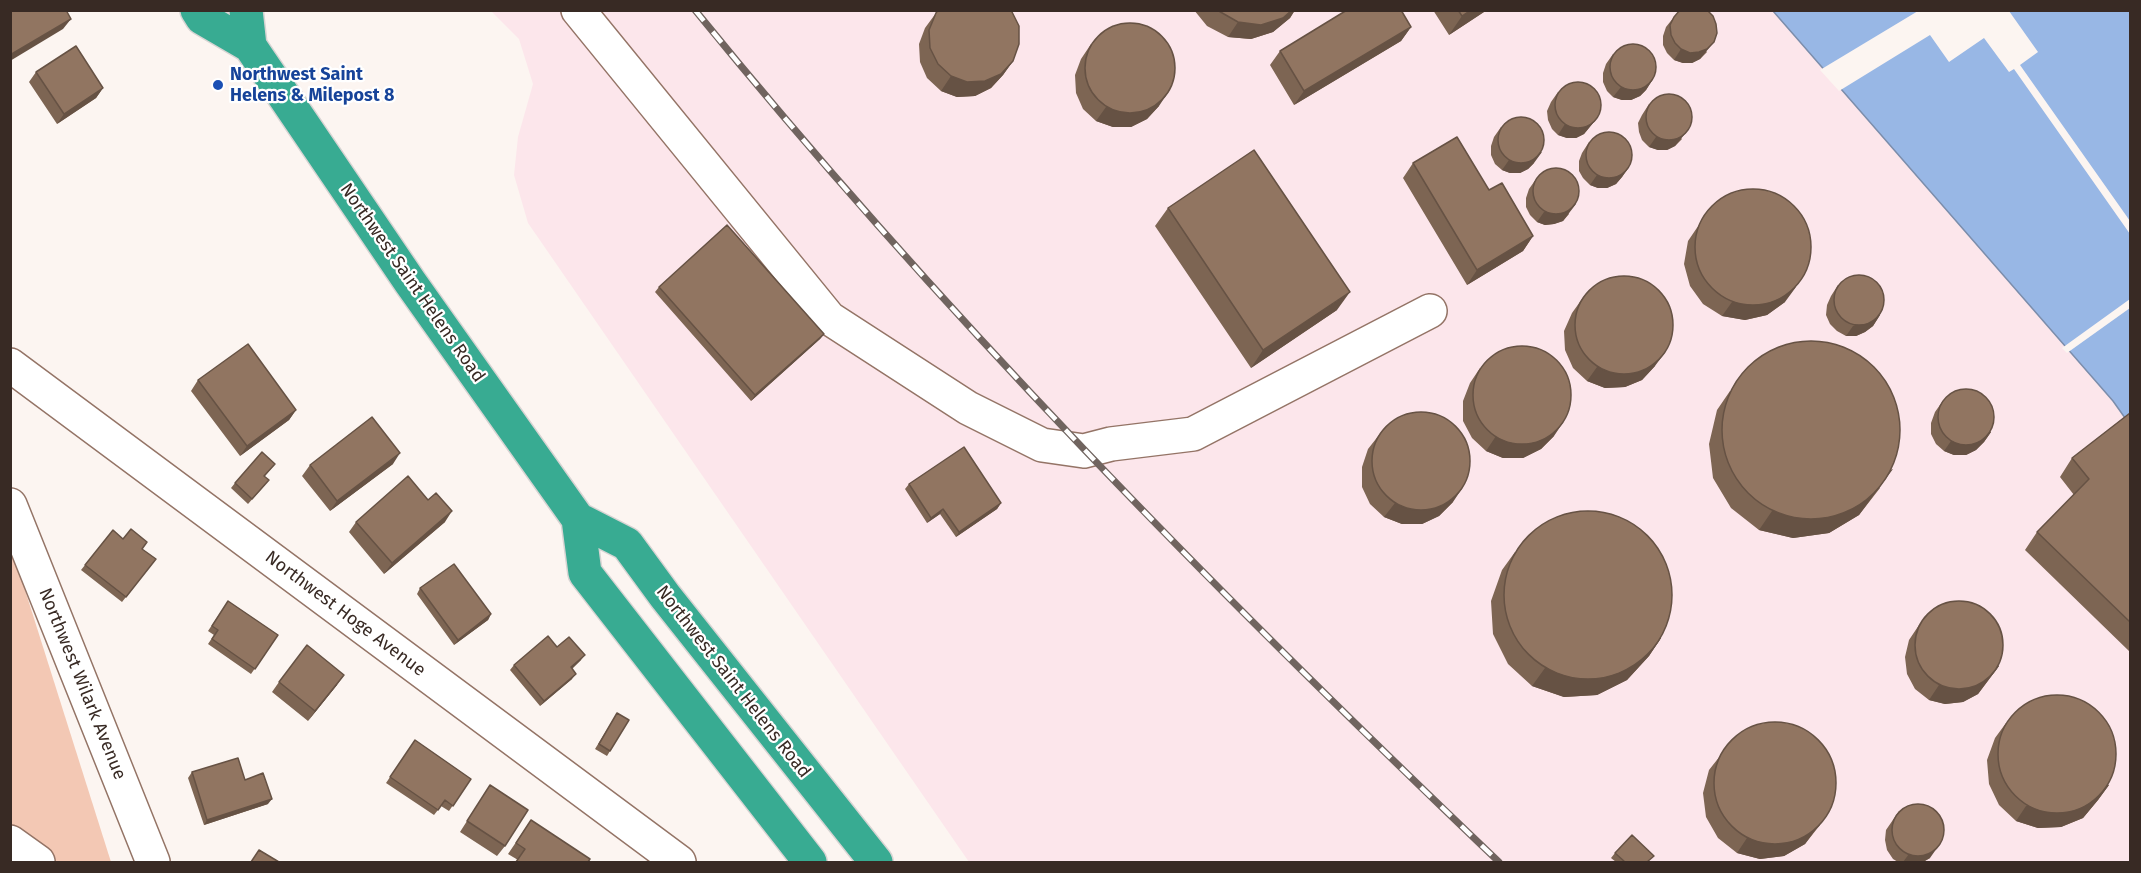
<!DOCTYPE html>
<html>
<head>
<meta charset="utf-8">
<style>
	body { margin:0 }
	#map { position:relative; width:2141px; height:873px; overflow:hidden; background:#fcf5f1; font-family:"Fira Sans",sans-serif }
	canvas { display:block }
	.frame { position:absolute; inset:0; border:12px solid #382a24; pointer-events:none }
</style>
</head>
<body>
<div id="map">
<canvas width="2141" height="873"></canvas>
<div class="frame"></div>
</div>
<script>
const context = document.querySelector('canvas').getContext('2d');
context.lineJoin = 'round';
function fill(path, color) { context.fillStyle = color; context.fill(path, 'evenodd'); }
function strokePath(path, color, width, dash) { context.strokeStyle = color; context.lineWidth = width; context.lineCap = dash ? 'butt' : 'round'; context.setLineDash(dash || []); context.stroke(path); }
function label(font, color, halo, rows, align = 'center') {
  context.font = font + ' "Fira Sans",sans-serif'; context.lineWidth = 4.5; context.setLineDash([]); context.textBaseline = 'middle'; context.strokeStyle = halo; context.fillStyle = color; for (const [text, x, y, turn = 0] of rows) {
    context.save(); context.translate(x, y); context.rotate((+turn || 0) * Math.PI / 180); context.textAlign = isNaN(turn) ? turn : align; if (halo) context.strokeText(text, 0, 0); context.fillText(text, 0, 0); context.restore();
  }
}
const industrial = new Path2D(`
	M491,11H1773L2113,401L2130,425V862H969L528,223L514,175L518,137L533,84L519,39Z`);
const green = new Path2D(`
	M10,551L13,552L111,862H11Z`);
const water = new Path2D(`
	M1773,11H2130V425L2113,401Z`);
const pier = new Path2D(`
	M1918,11H2009L2038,52L2020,65L2130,221V234L2014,69L2009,72L1984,38L1949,62L1930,35L1839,91L1820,70Z
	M2130,299V308L2067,353L2062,348Z`);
const minor = new Path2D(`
	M578,10L829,318L968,408L1042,445L1084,451L1111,444L1193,434L1430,311
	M10,365L679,862
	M10,505L153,862
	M10,842L38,862`);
const highway = new Path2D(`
	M197,10L202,18L250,46L410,282L578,519L627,544L665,596L876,862
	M246,10L250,46
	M578,519L585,573L810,862`);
const rail = new Path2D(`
	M695,10C942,314 1217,593 1499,862`);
const wall = new Path2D(`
	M1194,10H1295L1290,18L1273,32L1251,39L1228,37L1207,26Z
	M1433,10H1487L1449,35Z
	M936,13L1013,61L1003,75L991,88L975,96L957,97L941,91L927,78L920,62L919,44L925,28Z
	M1674,17L1707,52L1700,59L1692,63H1683L1674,60L1667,53L1663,45V36L1666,27Z
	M1411,27L1401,41L1294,105L1270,65L1280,51Z
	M1091,44L1159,106L1147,119L1131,127H1113L1096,121L1083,109L1076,93L1075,75L1081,59Z
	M1613,54L1653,79L1646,90L1640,96L1631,100H1622L1613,97L1607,91L1603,82V73L1606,64Z
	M36,72L103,88L96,98L57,124L29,82Z
	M1558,92L1598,117L1584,134L1576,138H1567L1558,135L1552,129L1548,120L1547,111L1551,102Z
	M1649,104L1682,139L1675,146L1667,150H1658L1649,147L1642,140L1639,132L1638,123L1642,115Z
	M1501,127L1534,163L1528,169L1520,173H1510L1502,170L1495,164L1491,155V146L1494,137Z
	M1589,142L1629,167L1622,177L1616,184L1607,188H1598L1590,185L1583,178L1579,171V161L1582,153Z
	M1413,163L1489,190L1533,236L1523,251L1467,285L1403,178Z
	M1536,179L1569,214L1563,221L1554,224L1545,225L1537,222L1530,215L1526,207V198L1529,189Z
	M1711,207L1785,302L1767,315L1745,320L1722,316L1703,304L1690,286L1684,264L1688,241Z
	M1168,208L1337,310L1251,368L1155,226Z
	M1838,285L1880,315L1873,326L1865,332L1856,336H1846L1837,331L1830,324L1826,315L1827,305L1831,296Z
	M659,287L824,334L820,339L751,401L655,292Z
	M1582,299L1655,366L1642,380L1625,387L1605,388L1587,381L1573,368L1565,350L1564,331L1572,313Z
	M1480,368L1554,436L1541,449L1523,458H1503L1486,451L1472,438L1463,421V401L1470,383Z
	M198,380L296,410L289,420L240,456L191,391Z
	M1730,391L1880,488L1859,515L1829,533L1793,538L1759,530L1731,508L1713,478L1709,444L1717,410Z
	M1942,402L1991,432L1984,442L1976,450L1966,455H1954L1944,451L1936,444L1931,434V423L1935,412Z
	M2130,413V652L2025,550L2037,532L2074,495L2060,477L2072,458Z
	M1379,435L1453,502L1439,516L1422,524H1402L1384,517L1370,504L1362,487V467L1368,449Z
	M275,464L265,476V485L248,504L231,488L235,483Z
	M393,464L330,511L302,476L310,465Z
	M909,484L1001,503L997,509L956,537L940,514L927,523L905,489Z
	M356,522H445L384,574L349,532Z
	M123,539L142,549L152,564L122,602L81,570L85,565Z
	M1515,552L1661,638L1649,656L1627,680L1597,695L1564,697L1532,686L1508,664L1493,634L1491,601L1502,570Z
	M420,588L491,614L488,620L454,645L417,594Z
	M228,601L278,635L251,674L208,644L214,635L208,631Z
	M1919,625L1999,666L1978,694L1963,702L1945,704L1929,700L1915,689L1907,674L1905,657L1909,640Z
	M557,647L581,660L572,669V679L540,706L510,670L514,665Z
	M279,682L337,685L308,721L272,692Z
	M617,713L610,751L607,756L595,749Z
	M2006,723L2109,785L2098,800L2083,818L2061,827L2038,828L2016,821L1999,805L1989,784L1987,760L1995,738Z
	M415,740L471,779L449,811L441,806L434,815L386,783Z
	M1720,756L1820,825L1805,844L1784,856L1760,859L1737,853L1718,838L1706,817L1703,793L1709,770Z
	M192,772L245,780L268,804L204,825L188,778Z
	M490,785L505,846L497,856L460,832Z
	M1899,811L1930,858L1923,862H1898L1893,859L1887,850L1885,840L1886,830Z
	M531,820L588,862H516L518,860L508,854Z
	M1615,853L1648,862H1616L1611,858Z`);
const shadedWall = new Path2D(`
	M1292,10H1295L1290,18L1273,32L1251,39L1228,37L1238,22Z
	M1471,10H1487L1449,35L1462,16Z
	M71,19L63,29L10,61V55Z
	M1411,27L1401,41L1294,105L1304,91Z
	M1714,42L1700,59L1692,63H1683L1674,60L1681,49Z
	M1013,61L1003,75L991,88L975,96L957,97L941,91L951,76Z
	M1653,79L1646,90L1640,96L1631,100H1622L1613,97L1621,87Z
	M103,88L96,98L57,124L64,114Z
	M1169,91L1159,106L1147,119L1131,127H1113L1096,121L1106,107Z
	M1598,117L1584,134L1576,138H1567L1558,135L1565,124Z
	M1689,129L1675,146L1667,150H1658L1649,147L1656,137Z
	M1542,152L1534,163L1528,169L1520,173H1510L1502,170L1509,160Z
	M1629,167L1622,177L1616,184L1607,188H1598L1590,185L1597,175Z
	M1576,204L1563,221L1554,224L1545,225L1537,222L1544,212Z
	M1533,236L1523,251L1467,285L1477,270Z
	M1796,287L1785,302L1767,315L1745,320L1722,316L1732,302Z
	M1350,292L1337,310L1251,368L1263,350Z
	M1880,315L1873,326L1865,332L1856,336H1846L1853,326Z
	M824,334L820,339L751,401L755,395Z
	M1666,351L1655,366L1642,380L1625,387L1605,388L1587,381L1597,367Z
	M296,410L289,420L240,456L247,446Z
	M1564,421L1554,436L1541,449L1523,458H1503L1486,451L1496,436Z
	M1991,432L1984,442L1976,450L1966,455H1954L1944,451L1951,441Z
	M400,453L393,464L330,511L337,501Z
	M1893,469L1859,515L1829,533L1793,538L1759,530L1772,511Z
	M1463,487L1453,502L1439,516L1422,524H1402L1384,517L1395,503Z
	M1001,503L997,509L956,537L959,532Z
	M943,509L940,514L927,523L931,518Z
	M452,511L445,522L384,574L392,563Z
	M491,614L488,620L454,645L458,640Z
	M1661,638L1649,656L1627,680L1597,695L1564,697L1532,686L1545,668Z
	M585,655L581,660L567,673L571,667Z
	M1999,666L1978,694L1963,702L1945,704L1929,700L1939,685Z
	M576,674L572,679L540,706L544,701Z
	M344,675L337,685L308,721L315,711Z
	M2109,785L2098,800L2083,818L2061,827L2038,828L2016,821L2026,806Z
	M272,799L268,804L204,825L207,820Z
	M1830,810L1805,844L1784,856L1760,859L1737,853L1747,838Z
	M1937,848L1930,858L1923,862H1903L1909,854Z`);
const building = new Path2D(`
	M10,10H66L71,19L10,55Z
	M938,10H1011L1019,26V44L1013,61L1001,74L985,81L967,82L951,76L938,64L930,48L929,30L936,13Z
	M1217,10H1292L1283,18L1261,25L1238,22Z
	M1347,10H1401L1411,27L1304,91L1280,51Z
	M1458,10H1471L1462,16Z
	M1680,10H1707L1713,16L1716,24L1717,33L1714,42L1707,49L1699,52L1690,53L1681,49L1675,43L1671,35L1670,25L1674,17Z
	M1085 68a45 45 0 1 1 90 0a45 45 0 1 1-90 0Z
	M1610 67a23 23 0 1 1 46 0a23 23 0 1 1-46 0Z
	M76,46L103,88L64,114L36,72Z
	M1555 105a23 23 0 1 1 46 0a23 23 0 1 1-46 0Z
	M1646 117a23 23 0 1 1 46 0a23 23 0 1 1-46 0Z
	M1498 140a23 23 0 1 1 46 0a23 23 0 1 1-46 0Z
	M1586 155a23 23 0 1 1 46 0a23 23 0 1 1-46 0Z
	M1457,137L1489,190L1502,183L1533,236L1477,270L1413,163Z
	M1254,150L1350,292L1263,350L1168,208Z
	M1533 191a23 23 0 1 1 46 0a23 23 0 1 1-46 0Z
	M1695 247a58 58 0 1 1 116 0a58 58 0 1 1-116 0Z
	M727,225L824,334L755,395L659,287Z
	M1834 300a25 25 0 1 1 50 0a25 25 0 1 1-50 0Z
	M1575 325a49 49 0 1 1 98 0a49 49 0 1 1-98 0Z
	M1722 430a89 89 0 1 1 178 0a89 89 0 1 1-178 0Z
	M248,344L296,410L247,446L198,380Z
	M1473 395a49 49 0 1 1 98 0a49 49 0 1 1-98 0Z
	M1938 417a28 28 0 1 1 56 0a28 28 0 1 1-56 0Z
	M1372 461a49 49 0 1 1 98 0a49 49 0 1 1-98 0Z
	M2130,413V622L2037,532L2089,479L2072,458Z
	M372,417L400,453L337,501L310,465Z
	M964,447L1001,503L959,532L943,509L931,518L909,484Z
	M262,452L275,464L264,476L269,480L252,499L235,483Z
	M408,476L428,500L436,493L452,511L392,563L356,522Z
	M1504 595a84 84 0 1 1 168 0a84 84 0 1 1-168 0Z
	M131,529L147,542L142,549L156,559L126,597L85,565L113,530L123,539Z
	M454,564L491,614L458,640L420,588Z
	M228,601L278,635L255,669L212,639L218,630L212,626Z
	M1915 645a44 44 0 1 1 88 0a44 44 0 1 1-88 0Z
	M548,636L557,647L569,637L585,655L571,667L576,674L544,701L514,665Z
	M307,645L344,675L315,711L279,682Z
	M1998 754a59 59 0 1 1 118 0a59 59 0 1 1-118 0Z
	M617,713L629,720L610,751L599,744Z
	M1714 783a61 61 0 1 1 122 0a61 61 0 1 1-122 0Z
	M415,740L471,779L453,806L445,800L438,810L390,777Z
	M238,758L245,780L263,773L272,799L207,820L192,772Z
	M490,785L528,810L505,846L467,821Z
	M1892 830a26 26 0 1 1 52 0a26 26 0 1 1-52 0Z
	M531,820L590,859L588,862H516L525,849L516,843Z
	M1632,835L1654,856L1647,862H1625L1615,853Z
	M259,850L279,862H251Z`);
const markers = [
	[218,85,6,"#1a4fb4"]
];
const transitNames = [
	["Northwest Saint",230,75],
	["Helens & Milepost 8",230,96]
];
const streetNames = [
	["Northwest Saint Helens Road",412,283,55],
	["Northwest Hoge Avenue",345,614,37],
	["Northwest Saint Helens Road",733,682,52],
	["Northwest Wilark Avenue",82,684,68]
];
fill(industrial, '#fce6eb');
fill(green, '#f3c8b4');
fill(water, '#98b7e5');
strokePath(water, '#7b8dab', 1.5);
fill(pier, '#fcf5f1');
strokePath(minor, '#947466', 36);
strokePath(highway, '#d7d4d3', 36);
strokePath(minor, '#fff', 33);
strokePath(highway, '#38ab92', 33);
strokePath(rail, '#70645f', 7);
strokePath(rail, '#fff', 4.5, [14]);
fill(wall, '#7d6553');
fill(shadedWall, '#665244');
fill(building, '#917561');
strokePath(building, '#665244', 1.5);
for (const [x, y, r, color] of markers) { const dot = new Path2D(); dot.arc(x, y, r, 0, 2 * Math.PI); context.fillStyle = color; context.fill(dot); strokePath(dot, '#fff', 2); }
label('bold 18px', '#164399', '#fff', transitNames, 'left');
label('18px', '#382a24', '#fff', streetNames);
</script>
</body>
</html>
